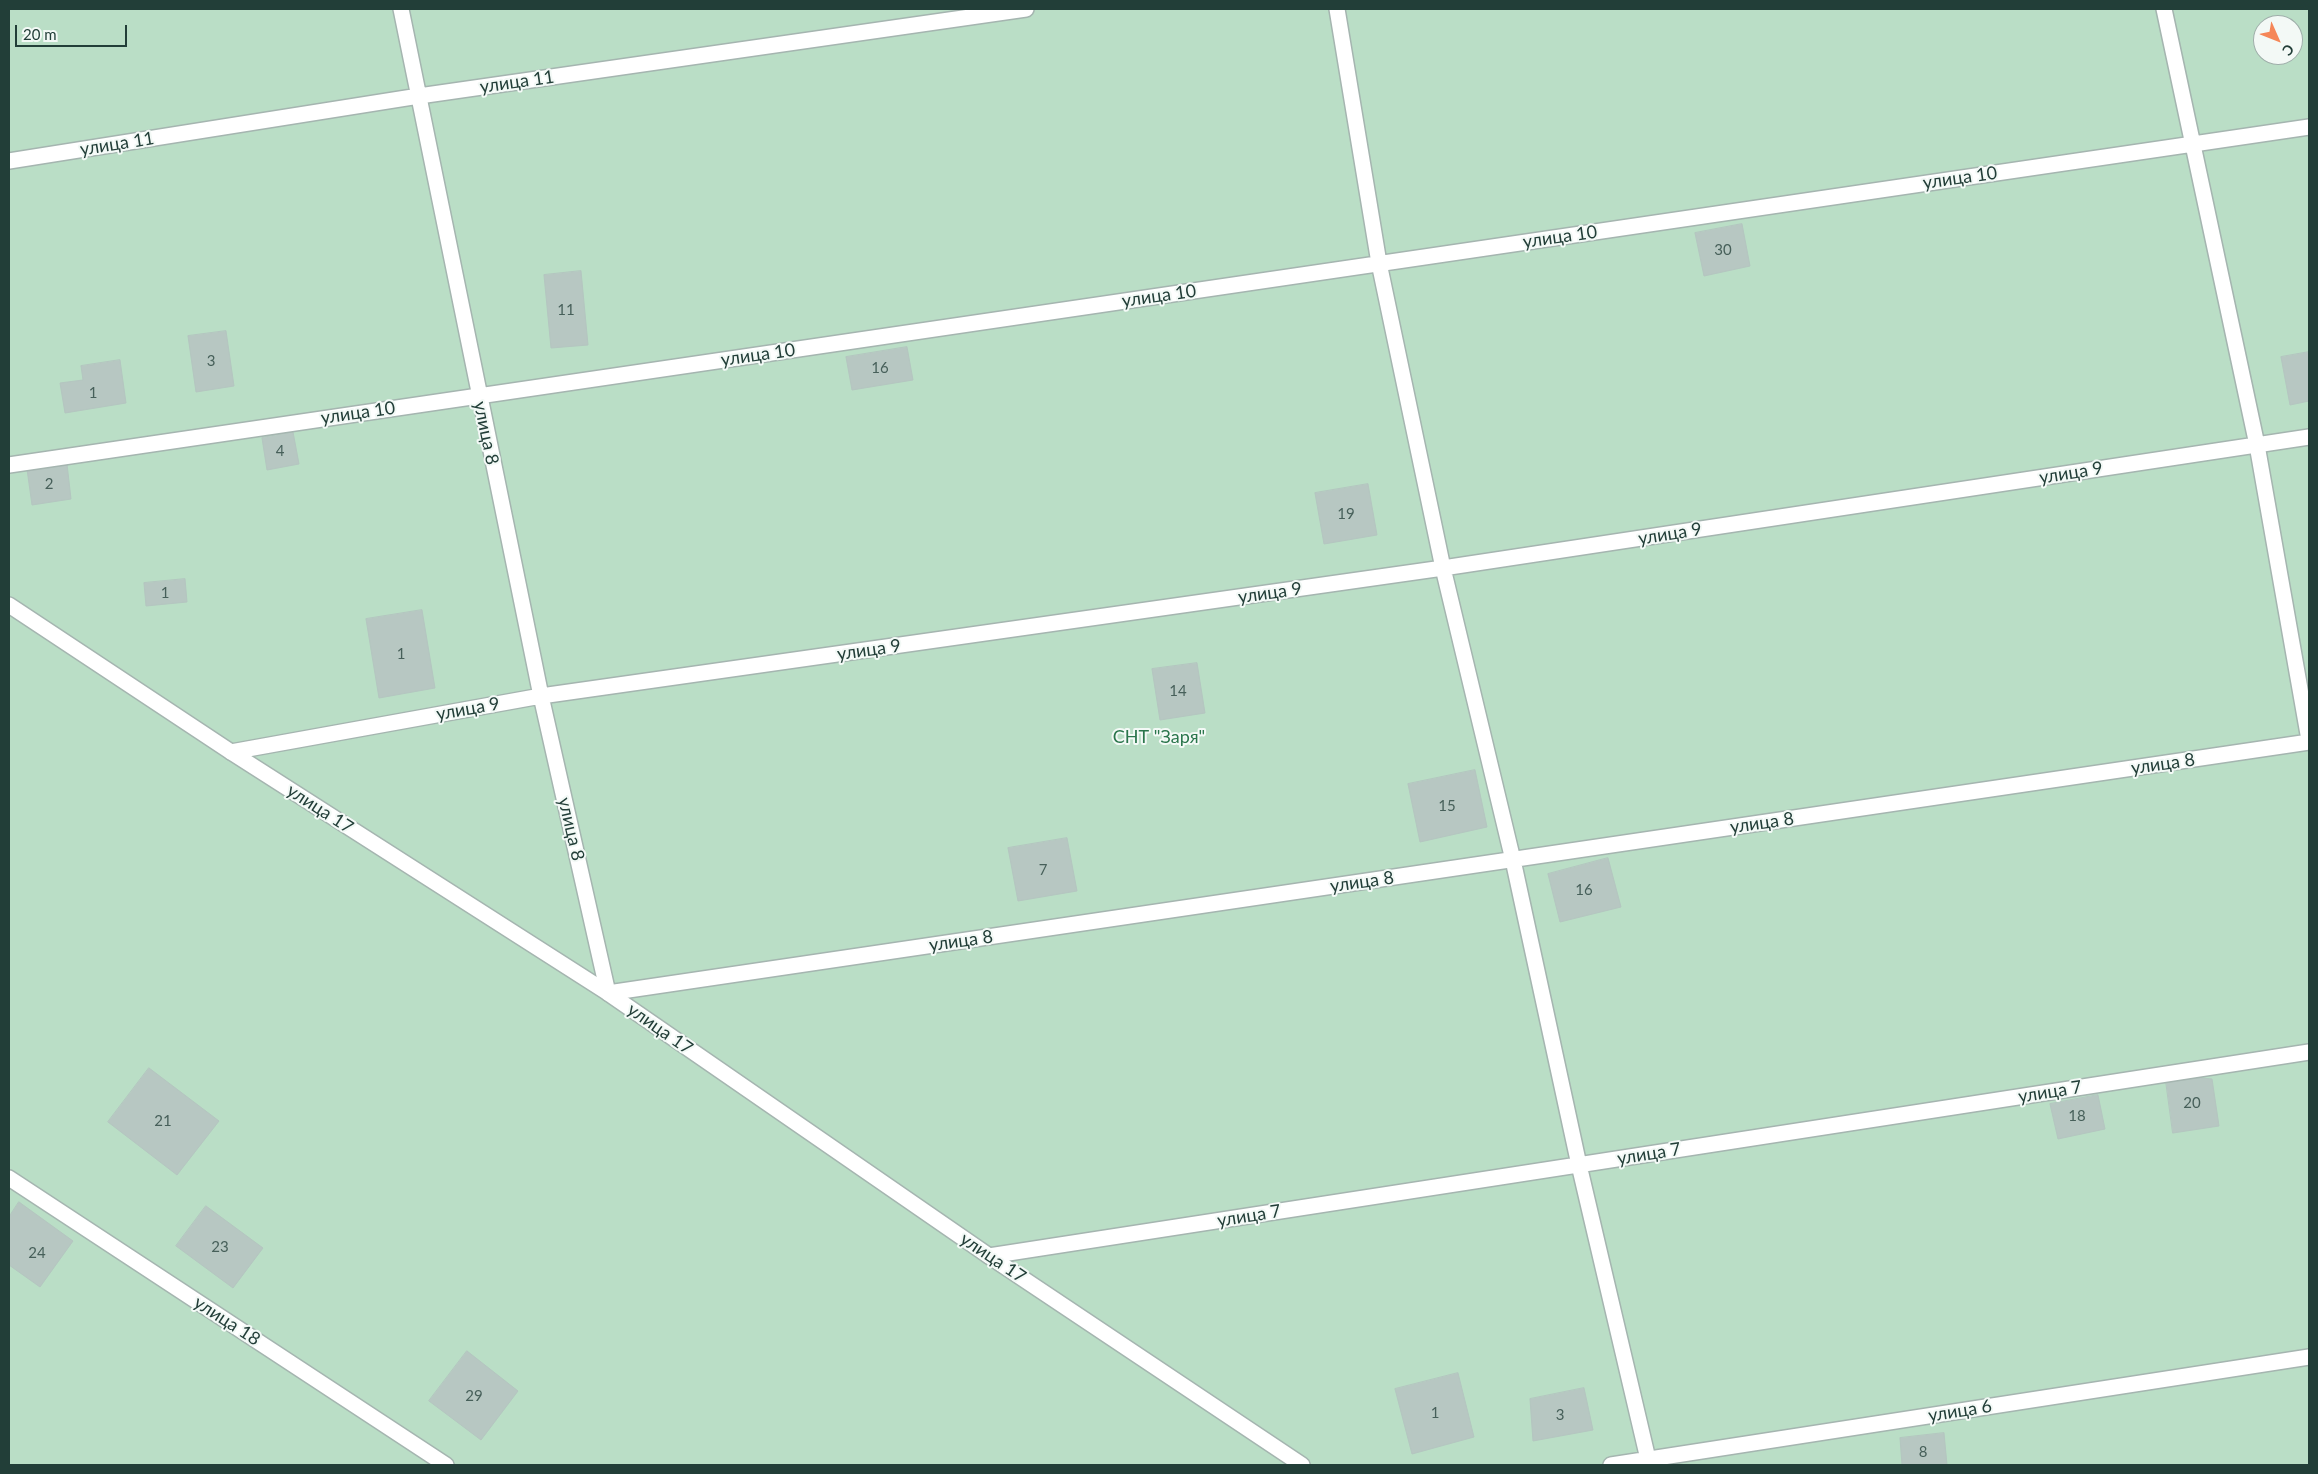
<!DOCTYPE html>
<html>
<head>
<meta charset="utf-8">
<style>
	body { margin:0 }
	#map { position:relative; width:2318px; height:1474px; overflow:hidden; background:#e2ede8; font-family:Lato,sans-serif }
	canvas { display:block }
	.frame { position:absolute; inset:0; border:10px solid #223e38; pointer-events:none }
	.north { position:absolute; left:2253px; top:15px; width:50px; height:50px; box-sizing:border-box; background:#f3f9f6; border:1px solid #9faeaa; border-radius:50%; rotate:134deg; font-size:14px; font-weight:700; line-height:20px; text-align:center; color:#223e38 }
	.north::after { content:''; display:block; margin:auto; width:18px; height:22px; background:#f58758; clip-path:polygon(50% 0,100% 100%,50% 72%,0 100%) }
	.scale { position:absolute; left:15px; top:25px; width:112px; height:22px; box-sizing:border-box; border:2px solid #223e38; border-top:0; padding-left:6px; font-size:15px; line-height:18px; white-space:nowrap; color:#223e38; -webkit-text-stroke:4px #f3f9f6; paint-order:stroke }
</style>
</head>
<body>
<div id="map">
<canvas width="2318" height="1474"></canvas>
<div class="frame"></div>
<div class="north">С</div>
<div class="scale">20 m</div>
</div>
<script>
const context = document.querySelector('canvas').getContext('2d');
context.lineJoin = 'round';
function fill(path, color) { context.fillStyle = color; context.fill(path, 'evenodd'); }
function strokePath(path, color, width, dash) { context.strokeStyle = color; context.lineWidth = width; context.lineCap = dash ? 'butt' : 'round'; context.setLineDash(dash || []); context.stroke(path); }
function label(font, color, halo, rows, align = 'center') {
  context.font = font + ' Lato,sans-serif'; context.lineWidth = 4; context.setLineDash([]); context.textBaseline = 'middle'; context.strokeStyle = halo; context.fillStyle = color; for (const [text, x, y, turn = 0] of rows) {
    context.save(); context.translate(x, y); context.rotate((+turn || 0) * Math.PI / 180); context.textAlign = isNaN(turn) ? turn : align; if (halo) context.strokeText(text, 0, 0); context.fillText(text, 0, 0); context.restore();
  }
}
const green = new Path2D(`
	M9,9H2309V1465H9ZM2263,25H2293V55H2263Z`);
const building = new Path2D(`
	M1742,224L1750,266L1704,276L1695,233Z
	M581,271L588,345L551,348L544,275Z
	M226,331L234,386L196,392L188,336Z
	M907,347L913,380L852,390L846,357Z
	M2309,352V401L2290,405L2281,357Z
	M120,360L126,403L65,413L60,383L83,380L81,366Z
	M293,432L299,464L267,470L262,438Z
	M67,464L71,499L32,505L27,469Z
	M1368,484L1377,535L1324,544L1315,493Z
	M185,579L187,602L146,606L144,583Z
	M422,610L435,688L379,698L366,619Z
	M1197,663L1205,713L1160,720L1152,669Z
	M1475,770L1487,827L1420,842L1408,784Z
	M1067,838L1077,891L1018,901L1008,848Z
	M1608,858L1621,907L1560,922L1548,874Z
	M149,1068L219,1121L177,1175L108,1122Z
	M2165,1074L2212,1079L2219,1126L2173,1133Z
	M2098,1095L2105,1129L2058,1139L2050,1104Z
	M19,1202L73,1241L40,1287L9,1265V1217Z
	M206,1206L263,1248L233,1288L176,1246Z
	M467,1351L518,1391L481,1440L429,1401Z
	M1458,1373L1474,1437L1412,1454L1395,1389Z
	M1584,1388L1593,1430L1533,1441L1530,1399Z
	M1944,1433L1947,1465H1902L1900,1438Z`);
const service = new Path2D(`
	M401,9L541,696L608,993L2309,742
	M1337,9L1379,263L1443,568L1513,860L1579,1165L1648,1459
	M2164,9L2257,445L2309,740
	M9,161L419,96L1026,9
	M9,465L2309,127
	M231,752L541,696L1443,568L2309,437
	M9,1178L446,1465
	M989,1256L2309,1052
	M1611,1465L2309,1357`);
const minor = new Path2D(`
	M9,605L231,752L608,993L989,1256L1302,1465`);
const numberNames = [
	["30",1723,250],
	["11",566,310],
	["3",211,361],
	["16",880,368],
	["1",93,393],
	["4",280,451],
	["2",49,484],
	["19",1346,514],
	["1",165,593],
	["1",401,654],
	["14",1178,691],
	["15",1447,806],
	["7",1043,870],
	["16",1584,890],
	["20",2192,1103],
	["18",2077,1116],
	["21",163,1121],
	["23",220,1247],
	["24",37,1253],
	["29",474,1396],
	["1",1435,1413],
	["3",1560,1415],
	["8",1923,1452]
];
const streetNames = [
	["улица 11",517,82,-8],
	["улица 11",117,144,-9],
	["улица 10",1960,178,-8],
	["улица 10",1560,237,-8],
	["улица 10",1159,296,-8],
	["улица 10",758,355,-8],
	["улица 10",358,413,-8],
	["улица 8",486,433,78],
	["улица 9",2071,473,-9],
	["улица 9",1670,534,-9],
	["улица 9",1270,593,-8],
	["улица 9",869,650,-8],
	["улица 9",468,709,-10],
	["улица 8",2163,764,-8],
	["улица 17",320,809,33],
	["улица 8",1762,823,-8],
	["улица 8",571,829,77],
	["улица 8",1362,882,-8],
	["улица 8",961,941,-8],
	["улица 17",660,1029,35],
	["улица 7",2050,1092,-9],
	["улица 7",1649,1154,-9],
	["улица 7",1249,1216,-9],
	["улица 17",993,1258,34],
	["улица 18",227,1321,33],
	["улица 6",1960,1411,-9]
];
const parkNames = [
	["СНТ \"Заря\"",1159,737]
];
fill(green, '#badec6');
fill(building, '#b7c7c2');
strokePath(building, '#b4c6c0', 1);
strokePath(service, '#a5b5b0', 18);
strokePath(minor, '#a5b5b0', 18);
strokePath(service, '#fff', 15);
strokePath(minor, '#fff', 15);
label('15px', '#47605a', null, numberNames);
label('18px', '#223e38', '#f3f9f6', streetNames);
label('18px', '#2b764c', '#f3f9f6', parkNames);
</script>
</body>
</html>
